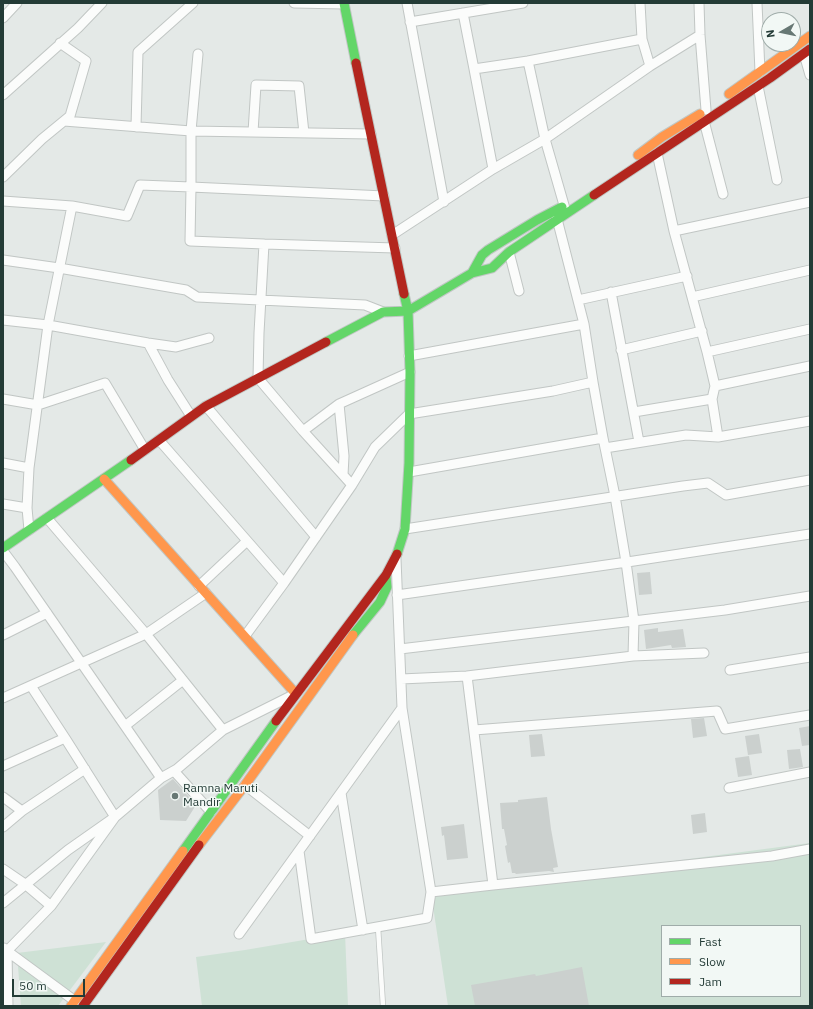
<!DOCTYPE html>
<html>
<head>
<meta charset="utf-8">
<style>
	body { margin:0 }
	#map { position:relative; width:813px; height:1009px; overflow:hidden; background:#e4e9e7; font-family:"IBM Plex Sans",sans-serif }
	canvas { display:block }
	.frame { position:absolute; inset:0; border:4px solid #233b36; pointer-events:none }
	.legend { position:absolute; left:661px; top:925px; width:140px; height:72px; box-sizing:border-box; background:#f2f8f5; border:1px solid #9faca9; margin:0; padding:5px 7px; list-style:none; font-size:12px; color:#233b36 }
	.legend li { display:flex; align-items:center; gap:8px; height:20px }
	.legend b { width:20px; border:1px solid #9faca9 }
	.north { position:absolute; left:761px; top:12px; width:40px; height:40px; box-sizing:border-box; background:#f2f8f5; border:1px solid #9faca9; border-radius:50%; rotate:261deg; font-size:11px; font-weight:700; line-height:16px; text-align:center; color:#233b36 }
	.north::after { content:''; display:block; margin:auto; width:14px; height:18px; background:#677874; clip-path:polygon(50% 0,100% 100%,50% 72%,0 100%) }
	.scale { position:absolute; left:12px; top:979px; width:73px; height:18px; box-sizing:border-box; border:2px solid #233b36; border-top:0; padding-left:5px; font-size:12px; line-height:14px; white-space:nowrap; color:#233b36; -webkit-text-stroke:3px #f2f8f5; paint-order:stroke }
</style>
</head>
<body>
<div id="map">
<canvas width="813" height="1009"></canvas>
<div class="frame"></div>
<ul class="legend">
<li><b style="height:5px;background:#63d668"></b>Fast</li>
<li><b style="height:5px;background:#ff974d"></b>Slow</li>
<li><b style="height:5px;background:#b3261e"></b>Jam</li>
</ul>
<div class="north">N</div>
<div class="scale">50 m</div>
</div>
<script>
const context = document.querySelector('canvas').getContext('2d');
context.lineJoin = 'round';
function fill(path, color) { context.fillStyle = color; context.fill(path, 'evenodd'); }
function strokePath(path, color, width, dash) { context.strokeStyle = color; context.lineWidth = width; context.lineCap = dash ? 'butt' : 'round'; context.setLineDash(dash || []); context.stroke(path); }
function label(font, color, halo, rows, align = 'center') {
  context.font = font + ' "IBM Plex Sans",sans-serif'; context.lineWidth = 3; context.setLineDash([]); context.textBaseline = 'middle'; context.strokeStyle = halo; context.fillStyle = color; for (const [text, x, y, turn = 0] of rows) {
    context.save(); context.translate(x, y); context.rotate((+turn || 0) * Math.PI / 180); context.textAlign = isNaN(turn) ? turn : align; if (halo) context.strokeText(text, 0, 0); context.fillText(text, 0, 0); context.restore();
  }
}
const green = new Path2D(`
	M810,843V1006H448L431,893ZM662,926H800V996H662Z
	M345,933L348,1006H202L196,957L245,950Z
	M106,942L58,1006H21L17,953Z`);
const building = new Path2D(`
	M650,572L652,594L639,595L637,573Z
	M658,628V632L683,629L686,647L672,648L671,645L646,649L644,630Z
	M704,718L707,736L693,738L691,719Z
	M810,726V745L802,746L799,728Z
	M542,734L545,756L531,757L529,735Z
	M759,734L762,753L748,755L745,736Z
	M800,749L803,767L789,769L787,750Z
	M749,756L752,775L738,777L735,758Z
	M173,779L196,805L186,821L160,820L158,790Z
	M547,797L551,829L558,867L553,868L554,872L549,871L516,874L515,873H512L510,862L508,863L505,846L507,845L504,829H502L500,803L518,802V800Z
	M705,813L707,832L693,834L691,815Z
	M464,824L468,858L447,860L444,835L442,836L441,827Z
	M582,967L589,1006H475L471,985L535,974L536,976Z`);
const lane = new Path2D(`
	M378,927L383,1006`);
const street = new Path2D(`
	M294,3L344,4
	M407,3L444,202
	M640,3L642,39L650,66
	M699,3L700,35L706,110
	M757,3L760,72
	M463,13L474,69
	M3,18L17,3
	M410,22L523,3
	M198,54L191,131V187L384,196
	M804,54L810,75
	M528,61L545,139L566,212
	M758,86L777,180
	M3,95L78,28L102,3
	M64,121L191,131L371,134
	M704,121L723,194
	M136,127L138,52L193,3
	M253,132L256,85L299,86L304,133
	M657,153L674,231L810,202
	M493,169L474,69L528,61L642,39
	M3,177L42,139L70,116L86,61L60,43
	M3,201L72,206L48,325L29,468L27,508L29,530
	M72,206L127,216L140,185L191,187L190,241L264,244L259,333L258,378L303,431L339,404L344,456L343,475L352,485
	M674,231L707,352L715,386L712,399L718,437
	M392,235L493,169L545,139L650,66L700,35
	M264,244L395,248
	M509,252L519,291
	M3,260L59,268L186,290L197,297L365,305L383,312
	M611,292L639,442
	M692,297L810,270
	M578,300L687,276
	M3,320L48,325L148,343L176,347L209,338
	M584,324L593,382
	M148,343L168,380L191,416
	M621,350L702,331
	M707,352L810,329
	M409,356L584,324L556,215
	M715,386L810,366
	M3,399L38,405L105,383L145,450
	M339,404L410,372
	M206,406L316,537
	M634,412L712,399
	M303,431L343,475
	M159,440L284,583
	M605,448L686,435L718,437L810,421
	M3,463L29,468
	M409,472L603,438L615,496L626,562L634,621L633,656
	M3,504L27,508
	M47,518L146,634L223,730
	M405,529L683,486L708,483L726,495L810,480
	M3,551L15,567L161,778
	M199,586L247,541
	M397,595L634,561L810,534
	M3,635L47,613
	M245,636L284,583L352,485L375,447L409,414L553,391L593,382L603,438
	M400,649L725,610L810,596
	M730,670L810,657
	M401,679L467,676
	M3,698L146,634L206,593
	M402,708L431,892L493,885L772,856L810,849
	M125,726L183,680
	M474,730L717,711L725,729L810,715
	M3,766L65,738L31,686
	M174,771L211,812
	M245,785L310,836
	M729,788L810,772
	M341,793L363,930
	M3,797L22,811L3,827
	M22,811L85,769
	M299,851L311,939L427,918L431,892
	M3,869L25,884L51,906L7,951L75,1001
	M493,885L467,676L633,656L704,653
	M3,903L68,850L115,817L161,778L177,769L223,730L293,695
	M51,906L115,817L65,738
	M239,934L402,708L396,559
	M4,948L7,951L8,1006H6`);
const fast = new Path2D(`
	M344,3L356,63
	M472,273L482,255L488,250L537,220L562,207
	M326,342L383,312L408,311L472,273L492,268L509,252L594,195
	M3,548L131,460
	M397,554L405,529L409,463L410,372L408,311L404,294
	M353,635L380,602L387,587L386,577
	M183,851L276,721`);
const slow = new Path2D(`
	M729,94L810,36
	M638,155L662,137L700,114
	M104,479L296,694
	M199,845L245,785L353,635
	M71,1006L183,851`);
const jam = new Path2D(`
	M356,63L404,294
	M594,195L770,78L810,49
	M131,460L206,406L326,342
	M276,721L386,575L397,554
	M83,1006L199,845`);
const markers = [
	[175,796,4,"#677874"]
];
const poiNames = [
	["Ramna Maruti",183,789],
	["Mandir",183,803]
];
fill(green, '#cee1d5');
fill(building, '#cbd0ce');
strokePath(lane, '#c1c6c4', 6);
strokePath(street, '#c1c6c4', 11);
strokePath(fast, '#c0c7c4', 11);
strokePath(slow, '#c0c7c4', 11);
strokePath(jam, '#c0c7c4', 11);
strokePath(lane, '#fbfcfb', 4.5);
strokePath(street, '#fbfcfb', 9);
strokePath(fast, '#63d668', 9);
strokePath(slow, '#ff974d', 9);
strokePath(jam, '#b3261e', 9);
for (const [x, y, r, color] of markers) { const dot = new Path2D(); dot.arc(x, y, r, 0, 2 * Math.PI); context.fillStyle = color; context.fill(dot); strokePath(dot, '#f2f8f5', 1.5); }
label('12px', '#233b36', '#f2f8f5', poiNames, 'left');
</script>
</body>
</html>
